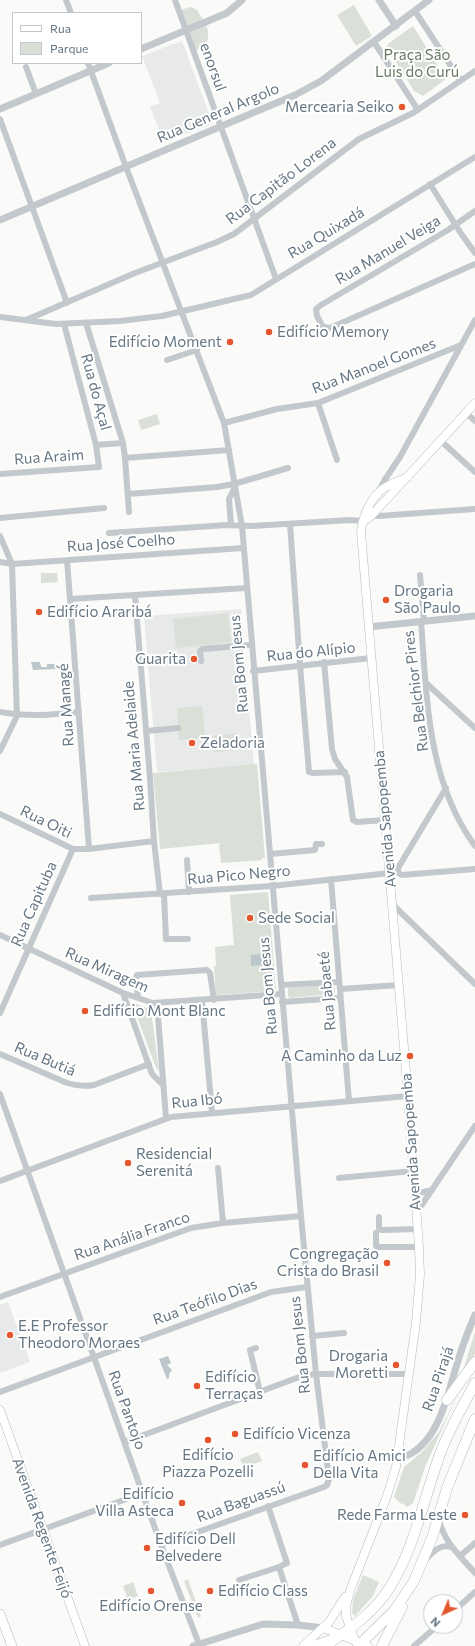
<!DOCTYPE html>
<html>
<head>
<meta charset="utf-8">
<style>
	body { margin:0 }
	#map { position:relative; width:475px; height:1646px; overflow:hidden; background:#fafaf8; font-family:Commissioner,sans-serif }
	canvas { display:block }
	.legend { position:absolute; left:12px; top:12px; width:130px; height:52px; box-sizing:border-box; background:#fff; border:1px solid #c1c8cd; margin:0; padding:5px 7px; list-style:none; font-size:12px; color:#657683 }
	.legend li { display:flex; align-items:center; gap:8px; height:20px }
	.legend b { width:20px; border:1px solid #c1c8cd }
	.north { position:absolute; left:423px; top:1594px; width:40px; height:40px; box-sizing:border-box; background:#fff; border:1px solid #c1c8cd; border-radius:50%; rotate:224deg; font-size:11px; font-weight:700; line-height:16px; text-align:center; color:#657683 }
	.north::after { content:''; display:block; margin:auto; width:14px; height:18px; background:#e4572e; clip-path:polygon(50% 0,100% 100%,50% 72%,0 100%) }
</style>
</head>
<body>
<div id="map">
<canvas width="475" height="1646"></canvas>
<ul class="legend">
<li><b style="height:5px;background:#fff"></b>Rua</li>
<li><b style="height:11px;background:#dadfd7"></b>Parque</li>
</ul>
<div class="north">N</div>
</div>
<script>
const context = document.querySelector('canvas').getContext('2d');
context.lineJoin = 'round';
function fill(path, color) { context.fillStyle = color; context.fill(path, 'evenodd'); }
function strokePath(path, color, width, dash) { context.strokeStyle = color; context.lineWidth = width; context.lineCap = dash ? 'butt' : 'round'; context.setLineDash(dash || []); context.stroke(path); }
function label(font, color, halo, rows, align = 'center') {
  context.font = font + ' Commissioner,sans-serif'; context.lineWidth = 4; context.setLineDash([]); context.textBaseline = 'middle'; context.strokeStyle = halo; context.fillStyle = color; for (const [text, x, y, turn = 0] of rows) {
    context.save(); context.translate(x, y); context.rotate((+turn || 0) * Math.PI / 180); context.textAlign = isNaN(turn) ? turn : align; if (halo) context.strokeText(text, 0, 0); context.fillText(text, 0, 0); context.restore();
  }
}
const built = new Path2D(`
	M182,41L213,124L164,142L150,107L160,103L142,56Z
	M241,609L254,765L157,772L144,616Z
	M8,1302L30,1362L0,1373V1305Z`);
const green = new Path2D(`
	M354,5L372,36L356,46L337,15Z
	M191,7L197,10L203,20L186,27L180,10Z
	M206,25C211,38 208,45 195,51L188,33Z
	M413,26L446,79L423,96L414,91L387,47L389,43Z
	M157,414L160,424L141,430L138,420Z
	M41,573H57L58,582L41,583Z
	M228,613L231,642L176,648L173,619Z
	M202,706L205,738L179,740L177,708Z
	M237,733L239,750L214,752L212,736Z
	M257,764L265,858H262V860L221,863L219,845L221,843L160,849L153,773Z
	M268,892L276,991L216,995L214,966H216L215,947L234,945L230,895Z
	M331,985L335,988V992L333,994L290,998L288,996V988Z
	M135,1003L151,1010L159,1071L156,1068L133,1006V1004Z
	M156,1227L157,1231L131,1241L129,1237Z
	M475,1332V1354L463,1370Z
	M458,1394L425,1467L413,1503L407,1507L402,1503L401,1504L394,1497L404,1467L422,1452L439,1432Z
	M123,1399L132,1422L128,1424L119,1400Z
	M258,1452L262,1461L244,1468L240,1459Z
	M363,1575L379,1582L373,1596L355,1616L352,1613L353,1600Z
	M188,1579L201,1617L198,1618L184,1581Z
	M133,1582L138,1596L128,1600L123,1586Z`);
const water = new Path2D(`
	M31,662H40L41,667H47V664H57V669L33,670Z
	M264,954L265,965L251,966V955Z
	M168,1356L171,1363L167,1365L172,1370L169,1374V1378L167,1379L159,1359Z`);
const minor = new Path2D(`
	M66,0L71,13
	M175,0L276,279
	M415,11L460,80
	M374,42L418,110
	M88,63L126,167L224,423L242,526L301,1216L316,1374L329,1479L327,1485L324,1487L161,1545
	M26,67L36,94
	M0,119L67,303
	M430,184L460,232L475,253
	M475,211L448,230L321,305L316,309L317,316L323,327L330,328L475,264
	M0,317L56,324L120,321L162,316L251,295L475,157
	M26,320L135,273L217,242L234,234L359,139L413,113L475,71
	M86,323L123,443L125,458L129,512
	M167,360L197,350
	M318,403L337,460
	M466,413L475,421
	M224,423L277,409L318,403L461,345
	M441,441L475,472
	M96,445L123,443
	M125,458L229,450
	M0,474L99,467L96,445L64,324
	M379,491L384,481L400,457L475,320
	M128,494L217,487L234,484L288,468
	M369,515L379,516L475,509
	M0,518L104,508
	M290,524L300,665L309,772L312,773L345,772
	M231,525L229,499L235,487
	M109,533L227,525L252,526L350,520L364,521
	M0,536L12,564L17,716L0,751
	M67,560L89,849
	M0,562L12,564L243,548
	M420,575L424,621
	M135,596L150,778L154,841L160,894
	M70,599L246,588
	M421,621C427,699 427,780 475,846
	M201,661L200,651L202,649L251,645
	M324,662L332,749L335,759L347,777L353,820L357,822L385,820
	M253,671L371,658
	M426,683L475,728
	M0,712C27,717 52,715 79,712
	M146,731L178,728
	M446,788L398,868V873L402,875L475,869
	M0,814L73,849H89L154,841
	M270,854L315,850L316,844H322
	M187,860L189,892
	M331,879L349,1101
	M164,894L166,939H188
	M91,898L272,886L390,873
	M392,904L475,984
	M0,935L123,993L153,1003L281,994
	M281,985L339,982
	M340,989L399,985
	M123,993L152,1074L163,1085
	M138,998L136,978L137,975L207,970L210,973L214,1000
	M202,1001L212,1112
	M282,1002L340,998
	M157,1004L166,1118
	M0,1013L73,849
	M0,1054L67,1083C77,1086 84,1087 94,1085L149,1064
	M0,1094L161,1545L199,1644
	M218,1168L223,1223
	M339,1178L413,1171
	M0,1181L171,1117L408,1096
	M415,1194L432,1190
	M417,1212L475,1126
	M379,1217V1228L381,1230L418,1229
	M376,1233V1246L378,1247H419
	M0,1297L191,1228L223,1223L301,1216
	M312,1336L344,1333
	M256,1348L250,1350L260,1392
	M0,1392L271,1292L307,1287
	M125,1442L302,1376L316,1374H409
	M439,1520C444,1542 461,1557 475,1573
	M0,1545L143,1493
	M460,1556L475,1543
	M425,1560C433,1552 441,1542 453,1548
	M279,1567L298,1625
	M239,1580L279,1567L287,1563L268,1506
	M455,1610L475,1592
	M414,1646L437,1626`);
const tertiary = new Path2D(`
	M379,0L396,26
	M141,49L227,13L242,0
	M0,109L109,63
	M0,220L295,95L321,81L429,0
	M368,627L475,616
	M397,1458C402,1457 408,1456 412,1453C440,1436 448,1393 457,1364C462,1347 468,1331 475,1315
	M193,1646L263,1624L298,1625L324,1628`);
const secondary = new Path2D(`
	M364,521L371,516L408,476L475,403
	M0,1410L85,1646
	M324,1628L368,1646
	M355,1641L346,1616V1605L351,1588L387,1496L396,1467L416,1322L420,1275L419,1247L408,1096L361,532C362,519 370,500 379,492C387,484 398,481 408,477
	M303,1646L329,1622L345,1597`);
const primary = new Path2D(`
	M0,1614L12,1646`);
const trunk = new Path2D(`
	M447,1400L475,1362
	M314,1646L331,1640
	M325,1646C349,1630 375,1612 390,1587C415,1547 424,1498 440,1454C449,1429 463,1406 475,1383
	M358,1646L394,1611L414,1581L432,1538L447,1488L475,1419
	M382,1646L402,1607`);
const markers = [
	[402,107,4,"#e4572e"],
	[269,332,4,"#e4572e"],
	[230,342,4,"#e4572e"],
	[386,600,4,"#e4572e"],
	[39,612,4,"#e4572e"],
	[194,659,4,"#e4572e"],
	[192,743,4,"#e4572e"],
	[250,918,4,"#e4572e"],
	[85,1011,4,"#e4572e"],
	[410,1056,4,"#e4572e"],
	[128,1163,4,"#e4572e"],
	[387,1263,4,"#e4572e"],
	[10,1335,4,"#e4572e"],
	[396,1365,4,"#e4572e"],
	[197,1386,4,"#e4572e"],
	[235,1434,4,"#e4572e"],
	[208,1440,4,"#e4572e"],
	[305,1465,4,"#e4572e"],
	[182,1503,4,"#e4572e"],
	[465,1515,4,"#e4572e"],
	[147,1548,4,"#e4572e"],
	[151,1591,4,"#e4572e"],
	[210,1591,4,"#e4572e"]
];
const parkNames = [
	["Praça São",417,55],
	["Luis do Curú",417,72]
];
const streetNames = [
	["enorsul",213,67,70],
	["Rua General Argolo",218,113,-23],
	["Rua Capitão Lorena",281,181,-37],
	["Rua Quixadá",326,233,-31],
	["Rua Manuel Veiga",388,250,-31],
	["Rua Manoel Gomes",374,366,-21],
	["Rua do Açal",96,392,75],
	["Rua Araim",49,457,-4],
	["Rua José Coelho",121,543,-4],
	["Rua do Alípio",311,652,-6],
	["Rua Bom Jesus",239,664,-95],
	["Rua Belchior Pires",416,691,-97],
	["Rua Managé",66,705,-94],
	["Rua Maria Adelaide",134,746,-95],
	["Avenida Sapopemba",385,819,-95],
	["Rua Oiti",46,822,26],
	["Rua Pico Negro",239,875,-5],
	["Rua Capituba",34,904,-66],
	["Rua Miragem",107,970,24],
	["Rua Bom Jesus",268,986,-95],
	["Rua Jabaeté",327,991,-95],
	["Rua Butiá",45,1059,23],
	["Rua Ibó",197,1101,-6],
	["Avenida Sapopemba",411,1142,-94],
	["Rua Anália Franco",132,1236,-19],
	["Rua Teófilo Dias",205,1302,-20],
	["Rua Bom Jesus",300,1345,-96],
	["Rua Pirajá",438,1379,-71],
	["Rua Pantojo",127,1410,70],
	["Rua Baguassú",241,1502,-20],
	["Avenida Regente Feijó",42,1528,70]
];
const poiNames = [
	["Mercearia Seiko",394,107,"right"],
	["Edifício Memory",277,332],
	["Edifício Moment",222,342,"right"],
	["Drogaria",394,591],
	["São Paulo",394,608],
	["Edifício Araribá",47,612],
	["Guarita",186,659,"right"],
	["Zeladoria",200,743],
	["Sede Social",258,918],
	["Edifício Mont Blanc",93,1011],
	["A Caminho da Luz",402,1056,"right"],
	["Residencial",136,1154],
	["Serenitá",136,1171],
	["Congregação",379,1254,"right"],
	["Crista do Brasil",379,1271,"right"],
	["E.E Professor",18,1326],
	["Theodoro Moraes",18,1343],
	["Drogaria",388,1356,"right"],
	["Moretti",388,1373,"right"],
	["Edifício",205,1377],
	["Terraças",205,1394],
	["Edifício Vicenza",243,1434],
	["Edifício",208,1455,"center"],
	["Piazza Pozelli",208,1472,"center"],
	["Edifício Amici",313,1456],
	["Della Vita",313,1473],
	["Edifício",174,1494,"right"],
	["Villa Asteca",174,1511,"right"],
	["Rede Farma Leste",457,1515,"right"],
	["Edifício Dell",155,1539],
	["Belvedere",155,1556],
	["Edifício Class",218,1591],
	["Edifício Orense",151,1606,"center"]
];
fill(built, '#e8e9e9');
fill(green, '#dadfd7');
fill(water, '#bbc7cb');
strokePath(secondary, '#b3babf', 9);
strokePath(primary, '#b5babe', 10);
strokePath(trunk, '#b4b9bd', 11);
strokePath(minor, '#c3c8cc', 6);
strokePath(tertiary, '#c3c8cc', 7);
strokePath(secondary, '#fff', 8);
strokePath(primary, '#fff', 9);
strokePath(trunk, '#fff', 10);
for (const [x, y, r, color] of markers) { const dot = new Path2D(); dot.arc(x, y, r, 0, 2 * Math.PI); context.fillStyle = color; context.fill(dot); strokePath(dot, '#fff', 1.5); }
label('15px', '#687a64', '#fff', parkNames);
label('15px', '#657683', '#fff', streetNames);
label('15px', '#657683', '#fff', poiNames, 'left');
</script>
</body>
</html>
